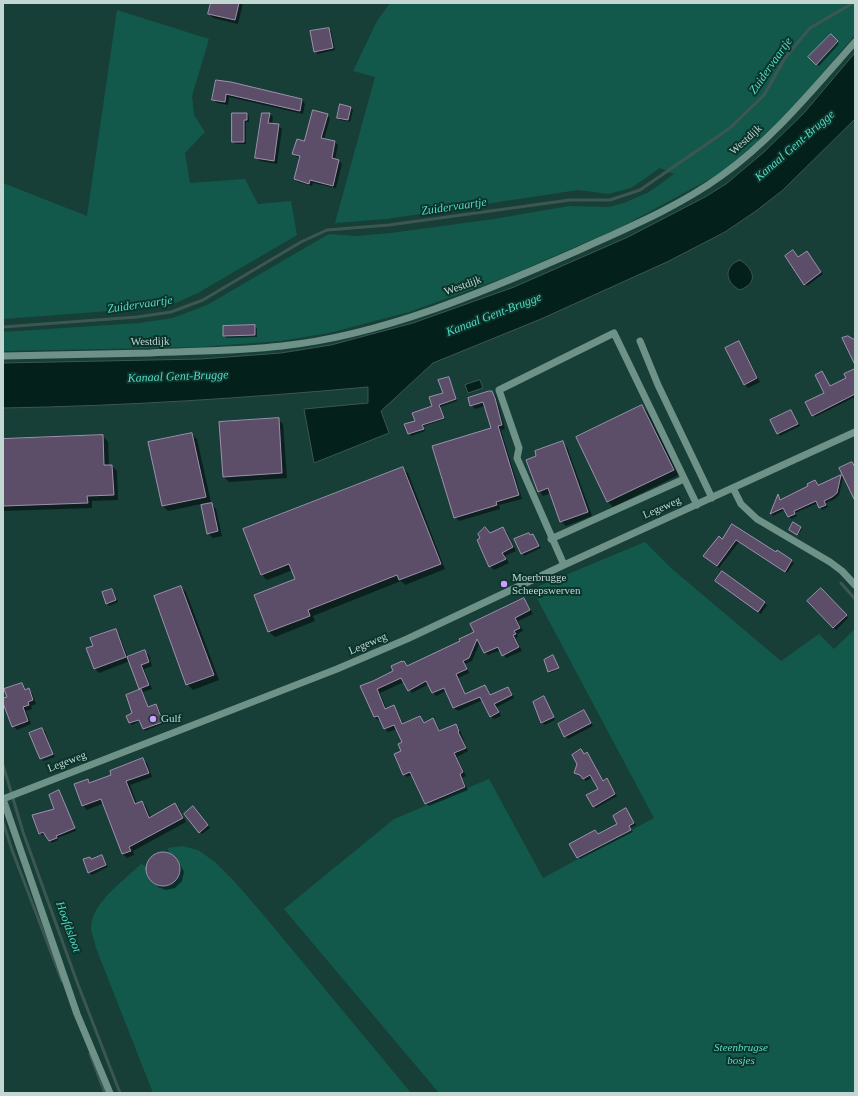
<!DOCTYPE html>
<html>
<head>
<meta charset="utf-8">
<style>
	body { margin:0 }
	#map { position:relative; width:858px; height:1096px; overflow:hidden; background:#173f37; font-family:Georgia,serif }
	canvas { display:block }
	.frame { position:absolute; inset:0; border:4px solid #c2d7d1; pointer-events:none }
</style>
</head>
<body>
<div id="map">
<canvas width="858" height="1096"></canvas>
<div class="frame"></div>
</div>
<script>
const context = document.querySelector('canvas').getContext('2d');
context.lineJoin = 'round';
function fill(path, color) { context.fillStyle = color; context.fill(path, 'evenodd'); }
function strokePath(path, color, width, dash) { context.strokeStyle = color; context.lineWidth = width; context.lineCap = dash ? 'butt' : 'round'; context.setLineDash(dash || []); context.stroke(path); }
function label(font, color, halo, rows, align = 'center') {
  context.font = font + ' Georgia,serif'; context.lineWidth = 4; context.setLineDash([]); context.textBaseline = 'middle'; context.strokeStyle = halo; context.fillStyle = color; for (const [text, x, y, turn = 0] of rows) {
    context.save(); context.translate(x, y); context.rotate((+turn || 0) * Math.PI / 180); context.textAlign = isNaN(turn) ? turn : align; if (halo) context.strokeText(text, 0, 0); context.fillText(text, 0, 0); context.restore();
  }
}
const green = new Path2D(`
	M390,3H855V35L795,105L756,143L719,174L623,226L509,276L409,312L329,333L280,341L201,347L3,351V332L139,323L173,318L207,305L329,234L357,236L391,233L494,219L569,206L609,207L624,203L649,192L674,174L660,168L631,188L609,194L578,190L387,219L335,223L375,77L353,71L377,21Z
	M117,10L209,39L192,96L194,115L205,132L185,153L190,183L245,179L258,204L291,201L297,235L198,293L171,305L137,309L3,319V183L87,216Z
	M645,542L671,568L781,661L819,634L834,649L855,629V1093H439L284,909L394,819L489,779L543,878L654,818L532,589Z
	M182,846L198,850L215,862L234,881L266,918L411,1093H153L96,948C95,942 92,935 91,930C90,903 124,881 141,864L146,866C146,869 146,873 147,875C156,900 193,878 176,858C174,856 171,855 169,853L168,848Z`);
const water = new Path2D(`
	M855,53V119L783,190L756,211L725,232L667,262L541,319L433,363L381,411L389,433L314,463L304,409L368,403V387C246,398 125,406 3,408V363L201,359L281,353L331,345L413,323L514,287L628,237L705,197L726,184L764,152L804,113Z
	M740,260C754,269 759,283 740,290C725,283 723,266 740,260Z
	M480,380L483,388L468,393L465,385Z`);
const shadow = new Path2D(`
	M212,3H243L238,24L213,18L209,14Z
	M329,29L331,31L335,50L318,54L315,51Z
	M831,35L839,44L819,66L810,57Z
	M231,83L302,100L305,104L303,114L229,97L228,105L217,103L214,100Z
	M350,107L353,110L350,122L340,120L338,118Z
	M247,114L249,116V122H246V144H236L233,142Z
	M270,114L273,117L272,124L278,125L282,129L277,164L260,161L256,157Z
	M327,115L330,118L324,140L335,142L338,145L335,160L339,161L342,164L336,188L313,183L312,186L298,182L295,179L300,158L297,157L294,154Z
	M807,252L823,274L807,286L805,284L798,258Z
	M224,326H254L257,328V337L227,338L224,336Z
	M738,342L742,346L760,382L748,388L745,385Z
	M855,370V400L853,398L815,417L813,415L826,393L822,373L830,387L847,378Z
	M448,378L450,380L457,401L440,407L445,419L424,426L425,431L411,436L406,425L416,421L433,407L444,393Z
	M492,392L496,396L505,429L501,430L522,499L499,505L500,509L459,521L455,517L492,429L485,406L475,409L471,405Z
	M642,406L647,411L679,475L613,507L608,502L577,438Z
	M791,411L800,426L780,436L772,421Z
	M278,419L283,424L287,478L229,482L224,477Z
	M192,434L197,439L211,502L168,511L163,506Z
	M103,436L108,442L109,466H112L117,471L118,500L92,501V508L3,511V440Z
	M562,442L567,447L592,516L566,526L561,521L551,493L543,496L539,491L538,456Z
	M402,468L408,473L445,569L405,585L401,581L313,616L315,621L275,637L269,632L255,595L297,579L293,570L267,580L262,575L244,530Z
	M841,476L843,478L839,495L835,499L826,503L828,507L822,510L818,503L795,513L797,516L791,519L785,510L773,516L771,514L778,495L781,501L810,487L815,481L819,486Z
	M211,504L216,509L222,536L213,538L208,533Z
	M793,524L802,529L798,535L791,530Z
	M732,525L776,554L791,561L794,563L787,573L739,542L719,568L707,558L722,540Z
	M503,528L507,532L516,551L505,556L509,563L494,570L490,566L491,534Z
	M533,535L541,548L524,556L516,540Z
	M722,572L767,605L761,614L716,581Z
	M181,587L186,592L219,680L193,690L187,684Z
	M821,589L848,618L836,630L809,601Z
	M112,590L114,592L118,602L109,606L107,603Z
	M524,600L527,603L533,614L518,621L523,631L517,634L518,637L516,638L522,651L506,658L501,650L488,655L485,652L480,642L472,661L465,664L469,673L458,678L466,695L485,686L491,696L507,688L511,691L514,698L497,707L501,716L494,719L490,716L483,700L458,711L454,708L446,691L436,696L433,692L429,684L412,693L404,682L380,693L387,710L393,707L397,710L403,724L420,717L425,723L433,719L436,723L441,732L456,725L459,728L468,751L457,757L466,776L462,778L468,790L429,806L426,803L413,775L407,777L404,774L402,752L403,743L397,729L388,732L385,729L380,719L378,720L374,717L361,686L395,672L404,662L408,667L462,642Z
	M116,630L119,634L128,658L145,652L149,655L152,666L144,669L152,689L143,692L149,708L156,705L158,707L165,723L145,731L140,721L132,725L130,723L128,716L134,714L127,695L141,690L130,661L99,673L95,669L87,649L94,646Z
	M554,658L559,669L550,673L545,664Z
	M22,684L26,690H28L32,693L36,704L31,706L32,709L26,711L31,724L17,730L13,726L3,699L8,697Z
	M546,700L555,720L545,725L542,723L534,702Z
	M584,711L593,726L568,739L559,725Z
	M42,729L45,731L53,753L40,758Z
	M587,754L603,781L607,780L609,782L617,796L596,808L593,806L599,789L593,777L586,781L582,776L576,773L584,755Z
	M54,755L55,757L43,761L42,760Z
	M143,759L147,763L152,777L130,785L137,804L142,802L146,806L151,818L175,804L179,808L186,822L133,851L134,855L127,858L123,854L104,803L87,810L83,806L75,785L88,780L91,783L112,775Z
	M59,792L61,794L76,831L57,838L58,840L52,843L45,834L42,835L40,833L56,809Z
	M195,810L210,828L202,834L200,832Z
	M626,810L636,825L630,828L633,832L580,859L578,857L598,835L618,824Z
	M159,853L168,854L180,864L184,872L182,881L175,888L166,890L158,887L148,875L147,866L151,858Z
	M102,856L108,867L92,875L89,872L90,858L92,860Z`);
const stream = new Path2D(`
	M3,327L137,317L171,312L203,300L301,242L327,230L389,225L570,200H610L640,190L730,128L764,95L785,58L810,28L853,3
	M841,583L855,599
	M3,765L23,832L77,982L120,1093
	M3,822L12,850L62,981
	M90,1054L105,1093`);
const building = new Path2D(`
	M211,3H239L235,20L208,14Z
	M329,28L333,48L314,52L310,31Z
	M831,34L838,41L816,65L808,57Z
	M216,80L231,82L302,99L300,111L226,94L225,102L212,100Z
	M340,104L351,107L348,120L337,118Z
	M313,110L328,114L321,138L335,141L332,158L339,160L333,186L310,180L309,184L294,179L300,156L292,154L297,139L304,141Z
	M232,113H247V120H244V142H232Z
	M262,113H270L268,123L279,124L274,161L255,158Z
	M793,250L798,257L807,251L821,272L804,285L785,256Z
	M255,325V335L223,336V326Z
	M848,336L855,340V365L842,338Z
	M739,341L757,378L744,385L725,348Z
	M855,369V394L812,416L805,402L824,393L815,375L822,371L830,386L846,378L844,374Z
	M449,377L456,399L439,405L444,418L422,425L424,429L408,434L404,424L415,421L412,413L432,406L429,397L443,393L438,380Z
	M489,391H492L495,398L502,425L498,426L519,495L496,502L497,505L454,518L432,446L491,428L483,402L470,406L468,398Z
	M642,405L674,470L607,502L576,437Z
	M791,410L798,424L777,434L770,420Z
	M279,418L282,473L223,477L219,422Z
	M192,433L206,497L162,506L148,442Z
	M103,435L104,465H112L114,495L87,496L88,503L3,506V439Z
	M563,441L588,512L560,522L548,488L538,492L526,460L536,456L535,451Z
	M852,462L855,467V501L839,468Z
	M403,467L441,564L399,580L397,575L308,610L310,616L268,632L254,595L295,579L289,564L261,575L243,529Z
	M841,475L837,493L832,497L824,501L826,505L819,508L816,501L794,511L795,514L788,517L783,508L770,514L778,494L780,500L808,486L807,484L815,480L818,485Z
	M212,503L218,531L207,534L201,505Z
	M793,522L801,527L797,535L789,530Z
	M732,524L776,552L777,550L792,560L785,572L736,540L717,566L703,556L719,536L722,539Z
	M485,527L490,533L503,527L513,547L502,553L506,559L489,567L477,540L480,538L478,534Z
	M529,533L530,535L533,534L539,546L521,554L514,539Z
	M722,571L765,602L758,612L715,581Z
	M181,586L214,675L186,685L154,596Z
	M821,588L847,615L833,628L807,601Z
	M112,589L116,600L106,604L102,592Z
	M524,598L530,610L515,618L520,628L514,631L516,634L513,635L519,647L502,656L498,647L484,653L477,639L469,658L463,661L467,669L456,674L465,694L485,685L490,695L508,687L512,695L494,704L499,712L490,717L480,697L453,708L444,688L432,693L426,681L408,691L401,678L377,689L385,709L394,705L402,724L420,716L424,723L433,718L439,731L456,724L459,731L458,732L466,748L454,753L463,772L460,774L465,787L425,804L410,772L403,775L394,754L401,751L398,744L402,742L394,725L384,729L378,716L374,717L360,686L373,681L393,671L391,666L402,661V662L404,661L407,666L460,641L459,639L474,632L470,624Z
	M116,629L126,657L94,669L86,648L93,646L90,638Z
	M145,650L149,662L141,665L149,685L139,689L127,657Z
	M553,655L559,668L548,672L544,660Z
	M22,683L25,690L29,688L33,700L28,702L29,705L23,707L28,721L12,727L3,703V698L7,697L4,689Z
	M141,689L148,707L156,704L163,722L143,729L139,720L129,723L126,716L132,713L126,695Z
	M544,696L554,717L541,723L533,702Z
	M584,710L591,723L564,737L558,724Z
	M42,728L53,754L40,759L29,733Z
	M581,749L584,754L587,752L603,781L607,778L615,794L593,807L586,795L598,789L590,775L583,779L580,775L574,773L577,764L572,755Z
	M143,758L149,773L126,781L135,804L142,801L149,818L175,803L183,818L129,847L131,851L122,854L101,799L82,806L74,784L88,779L89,783L111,775L110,771Z
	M59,790L75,828L56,836L57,838L49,841L43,832L39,834L32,815L54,809L49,795Z
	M193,806L208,825L199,833L184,814Z
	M626,808L634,823L629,826L631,830L577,858L569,844L595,830L598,834L617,824L613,816Z
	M146 869a17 17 0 1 1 34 0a17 17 0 1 1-34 0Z
	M102,855L106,865L88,873L83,859L90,857L91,859Z`);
const minor = new Path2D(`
	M640,341L658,385L712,498
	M3,356C52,355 101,354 150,353C194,351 238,351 282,346C384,335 486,291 579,250C627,228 678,207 721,176C772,140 814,88 855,42
	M733,488L741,504L757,519L830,562L842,571L855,585
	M551,539L684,479
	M564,565L517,458L519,448L499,390L614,333L697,505
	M3,799L337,669L407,639L564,565L855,432
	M3,799L77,1014L110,1093`);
const markers = [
	[504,584,4,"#d19dfe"],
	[153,719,4,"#d19dfe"]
];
const streetNames = [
	["Westdijk",746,140,-42],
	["Westdijk",463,286,-20],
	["Westdijk",150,342,-1],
	["Legeweg",662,508,-24],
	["Legeweg",368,644,-23],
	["Legeweg",67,762,-21]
];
const poiNames = [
	["Moerbrugge",512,578],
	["Scheepswerven",512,591],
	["Gulf",161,719]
];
const parkNames = [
	["Steenbrugse",741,1048],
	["bosjes",741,1061]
];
const waterNames = [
	["Zuidervaartje",771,66,-55],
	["Kanaal Gent-Brugge",795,146,-41],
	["Zuidervaartje",454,207,-8],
	["Zuidervaartje",140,305,-8],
	["Kanaal Gent-Brugge",494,315,-21],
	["Kanaal Gent-Brugge",178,377,-2],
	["Hoofdsloot",68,927,70]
];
fill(green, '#12594c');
fill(water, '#03201a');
strokePath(water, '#3c5751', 1);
fill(shadow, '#0007');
strokePath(stream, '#3c5751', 3);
fill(building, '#5c4e69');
strokePath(building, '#9f90ae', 1);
strokePath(minor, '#6e9188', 7);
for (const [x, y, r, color] of markers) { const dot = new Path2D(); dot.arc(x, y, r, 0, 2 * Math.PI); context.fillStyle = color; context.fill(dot); strokePath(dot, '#0b342d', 1.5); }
label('11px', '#c2d7d1', '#0b342d', streetNames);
label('11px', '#c2d7d1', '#0b342d', poiNames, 'left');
label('italic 11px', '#5bdfc4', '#0b342d', parkNames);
label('italic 12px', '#56dac0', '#0b342d', waterNames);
</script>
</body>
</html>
